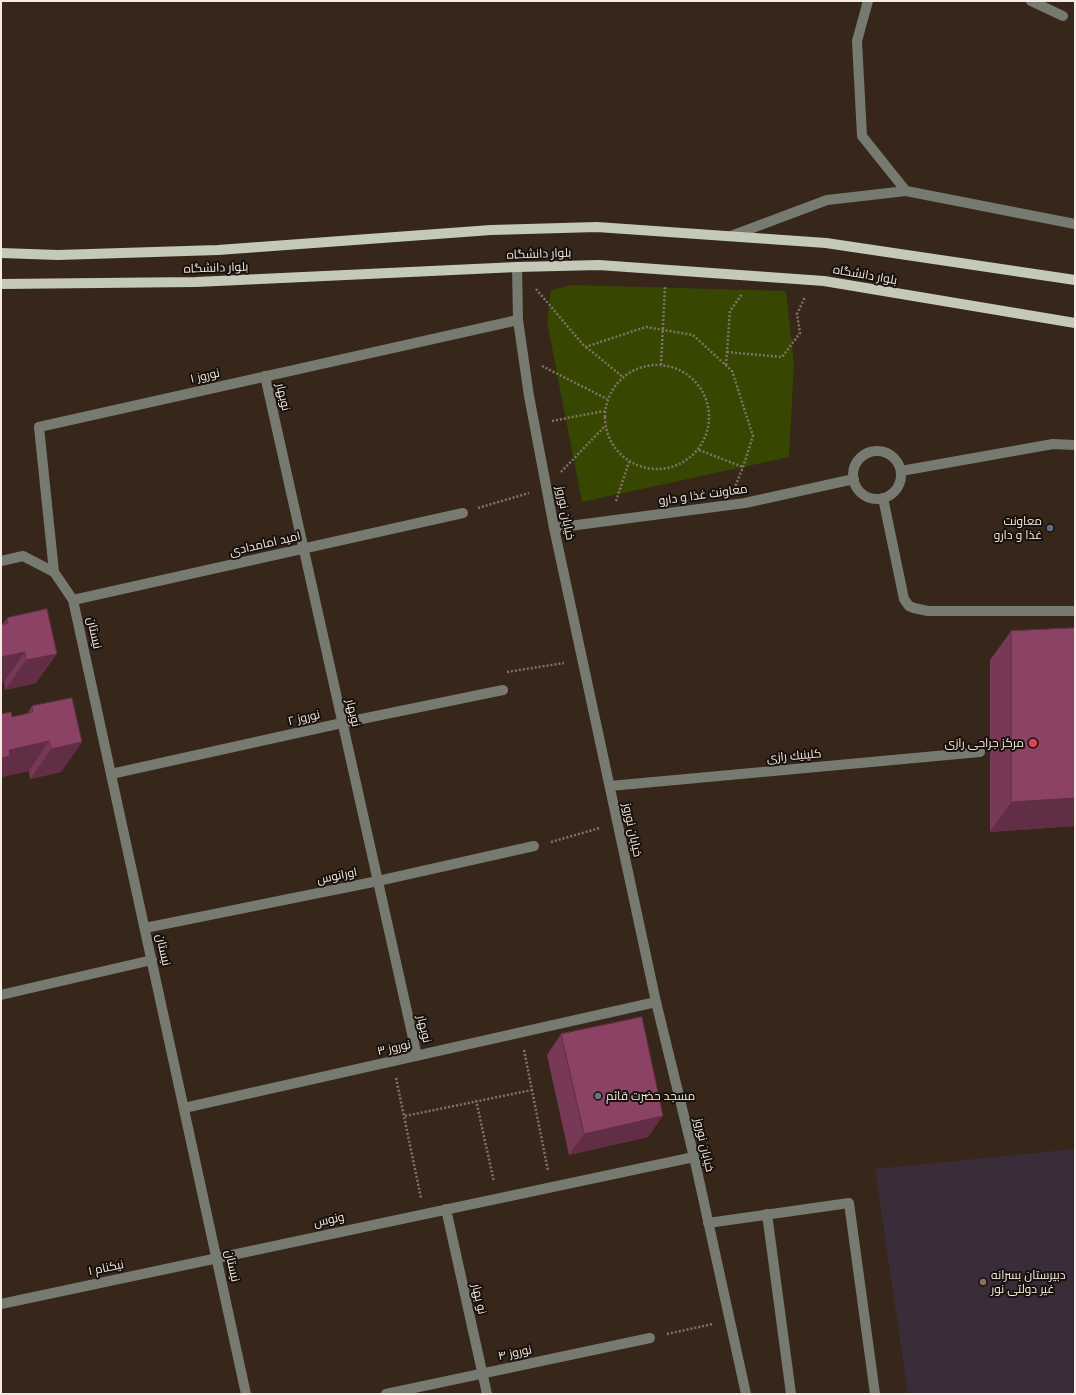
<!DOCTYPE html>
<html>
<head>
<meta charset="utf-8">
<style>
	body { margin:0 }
	#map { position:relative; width:1076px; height:1395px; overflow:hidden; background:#36271a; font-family:Raleway,sans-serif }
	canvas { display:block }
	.frame { position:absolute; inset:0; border:2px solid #f5ebe3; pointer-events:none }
</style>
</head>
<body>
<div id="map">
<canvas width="1076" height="1395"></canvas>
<div class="frame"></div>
</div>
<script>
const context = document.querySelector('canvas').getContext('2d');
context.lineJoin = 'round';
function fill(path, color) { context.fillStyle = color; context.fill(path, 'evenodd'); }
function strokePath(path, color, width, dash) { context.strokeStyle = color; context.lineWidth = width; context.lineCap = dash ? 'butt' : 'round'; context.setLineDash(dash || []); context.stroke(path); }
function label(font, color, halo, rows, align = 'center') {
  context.font = font + ' Raleway,Cairo,sans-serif'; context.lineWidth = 4; context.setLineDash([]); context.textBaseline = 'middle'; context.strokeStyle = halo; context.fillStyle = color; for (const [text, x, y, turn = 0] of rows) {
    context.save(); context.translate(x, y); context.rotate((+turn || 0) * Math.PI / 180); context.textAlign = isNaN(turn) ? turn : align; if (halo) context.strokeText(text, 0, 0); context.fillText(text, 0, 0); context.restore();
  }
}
const education = new Path2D(`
	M1075,1149V1394H908L875,1169Z`);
const green = new Path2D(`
	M573,285L786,291L794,363L789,457L582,502L547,322L551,290Z`);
const path = new Path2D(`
	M536,289L585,347L646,327L693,335L732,371L753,436L743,467L735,487
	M586,347L623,377
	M727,352L782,357L800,333L797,314L805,297
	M605 417a52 52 0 1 1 104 0a52 52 0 1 1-104 0Z
	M661,365L665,287
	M726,365L730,311L742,294
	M542,366L607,399
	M552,421L604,411
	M699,450L743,467
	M561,472L605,426
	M616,501L629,462
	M478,508L529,493
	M507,672L564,663
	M551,842L600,828
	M524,1050L548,1171
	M396,1078L421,1198
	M476,1100L494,1182
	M405,1116L532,1090
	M667,1334L713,1324`);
const minor = new Path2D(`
	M868,1L857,41L862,136L906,191
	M1031,1L1063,16
	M731,236L827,200L906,191L1075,224
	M517,267L518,320L529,396L554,528L656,1002L694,1157L746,1394
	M265,376L417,1056
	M853 475a24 24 0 1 1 48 0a24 24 0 1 1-48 0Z
	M901,471L1053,444L1075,445
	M883,498L904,599L909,606L914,608L928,611H1075
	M554,528L745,503L854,479
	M1,561L23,556L54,572L73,600L246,1394
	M54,572L39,427L518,320
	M73,600L463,513
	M111,774L342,723L503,690
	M610,786L980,752
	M145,928L378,881L534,846
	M1,995L152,960
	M184,1108L656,1002
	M446,1209L487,1394
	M767,1214L791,1394
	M708,1223L849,1203L875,1394
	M1,1304L694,1157
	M386,1394L650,1338`);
const major = new Path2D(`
	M1,253L58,255L218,250L491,230L597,227L826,243L1075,280
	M1,284L196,282L517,267L599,265L824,281L1075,323`);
const wall = new Path2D(`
	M47,609L36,683L5,690L4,682L1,683V625H2L7,618Z
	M1011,631L1075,826L990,832V660Z
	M32,706L82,742L61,772L30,779L29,771L1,777V714L12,717L27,714Z
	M561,1034L648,1137L569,1155L547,1055Z`);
const shadedWall = new Path2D(`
	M25,652L4,682L1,683V657Z
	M57,654L36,683L5,690L26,660Z
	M49,741L29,771L1,777V758L9,750Z
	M82,742L61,772L30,779L51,749Z
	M1075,798V826L990,832L1011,802Z
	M663,1116L648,1137L569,1155L584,1134Z`);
const building = new Path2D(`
	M47,609L57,654L26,660L25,652L1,657V625L8,623L7,618Z
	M1075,628V798L1011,802V631Z
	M72,698L82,742L51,749L49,741L9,750L10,756L1,758V714L11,712L12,717L33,712L32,706Z
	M642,1017L663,1116L584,1134L561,1034Z`);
const markers = [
	[1050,528,4,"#5c6f8a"],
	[1033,743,5,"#e0444e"],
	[598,1096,4,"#6b7280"],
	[983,1282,4,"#8d6e63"]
];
const streetNames = [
	["بلوار دانشگاه",539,254,-2],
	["بلوار دانشگاه",216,268,-2],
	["بلوار دانشگاه",865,275,10],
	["نوروز ۱",205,376,-13],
	["نوبهار",283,397,77],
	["معاونت غذا و دارو",703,495,-8],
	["خیابان نوروز",565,513,79],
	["امید امامدادی",265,544,-13],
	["نیستان",94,633,78],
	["نوبهار",353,713,77],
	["نوروز ۲",304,718,-13],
	["كلينيك رازی",794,756,-5],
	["خیابان نوروز",632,830,78],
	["اورانوس",337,876,-11],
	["نیستان",163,950,78],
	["نوبهار",424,1029,77],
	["نوروز ۳",394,1048,-13],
	["خیابان نوروز",704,1145,77],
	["ونوس",329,1220,-12],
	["نیستان",232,1266,78],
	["نیکنام ۱",106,1268,-12],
	["نو بهار",479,1299,77],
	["نوروز ۴",515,1353,-12]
];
const poiNames = [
	["معاونت",1042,521],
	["غذا و دارو",1042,535],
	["مرکز جراحی رازی",1024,743],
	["مسجد حضرت قائم",606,1096,"left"],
	["دبیرستان بسرانه",991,1275,"left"],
	["غیر دولتی نور",991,1289,"left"]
];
fill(education, '#3b2c39');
fill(green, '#374600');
strokePath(path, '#807368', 2.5, [2, 2]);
strokePath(minor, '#777a71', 10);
strokePath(major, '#c4cab7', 10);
fill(wall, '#783956');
fill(shadedWall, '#622e46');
fill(building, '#8c4264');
strokePath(building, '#622e46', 1);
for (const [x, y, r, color] of markers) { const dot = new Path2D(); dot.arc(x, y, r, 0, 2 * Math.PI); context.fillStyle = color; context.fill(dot); strokePath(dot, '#18110c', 1.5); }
label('12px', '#f5ebe3', '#18110c', streetNames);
label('12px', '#f5ebe3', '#18110c', poiNames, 'right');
</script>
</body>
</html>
